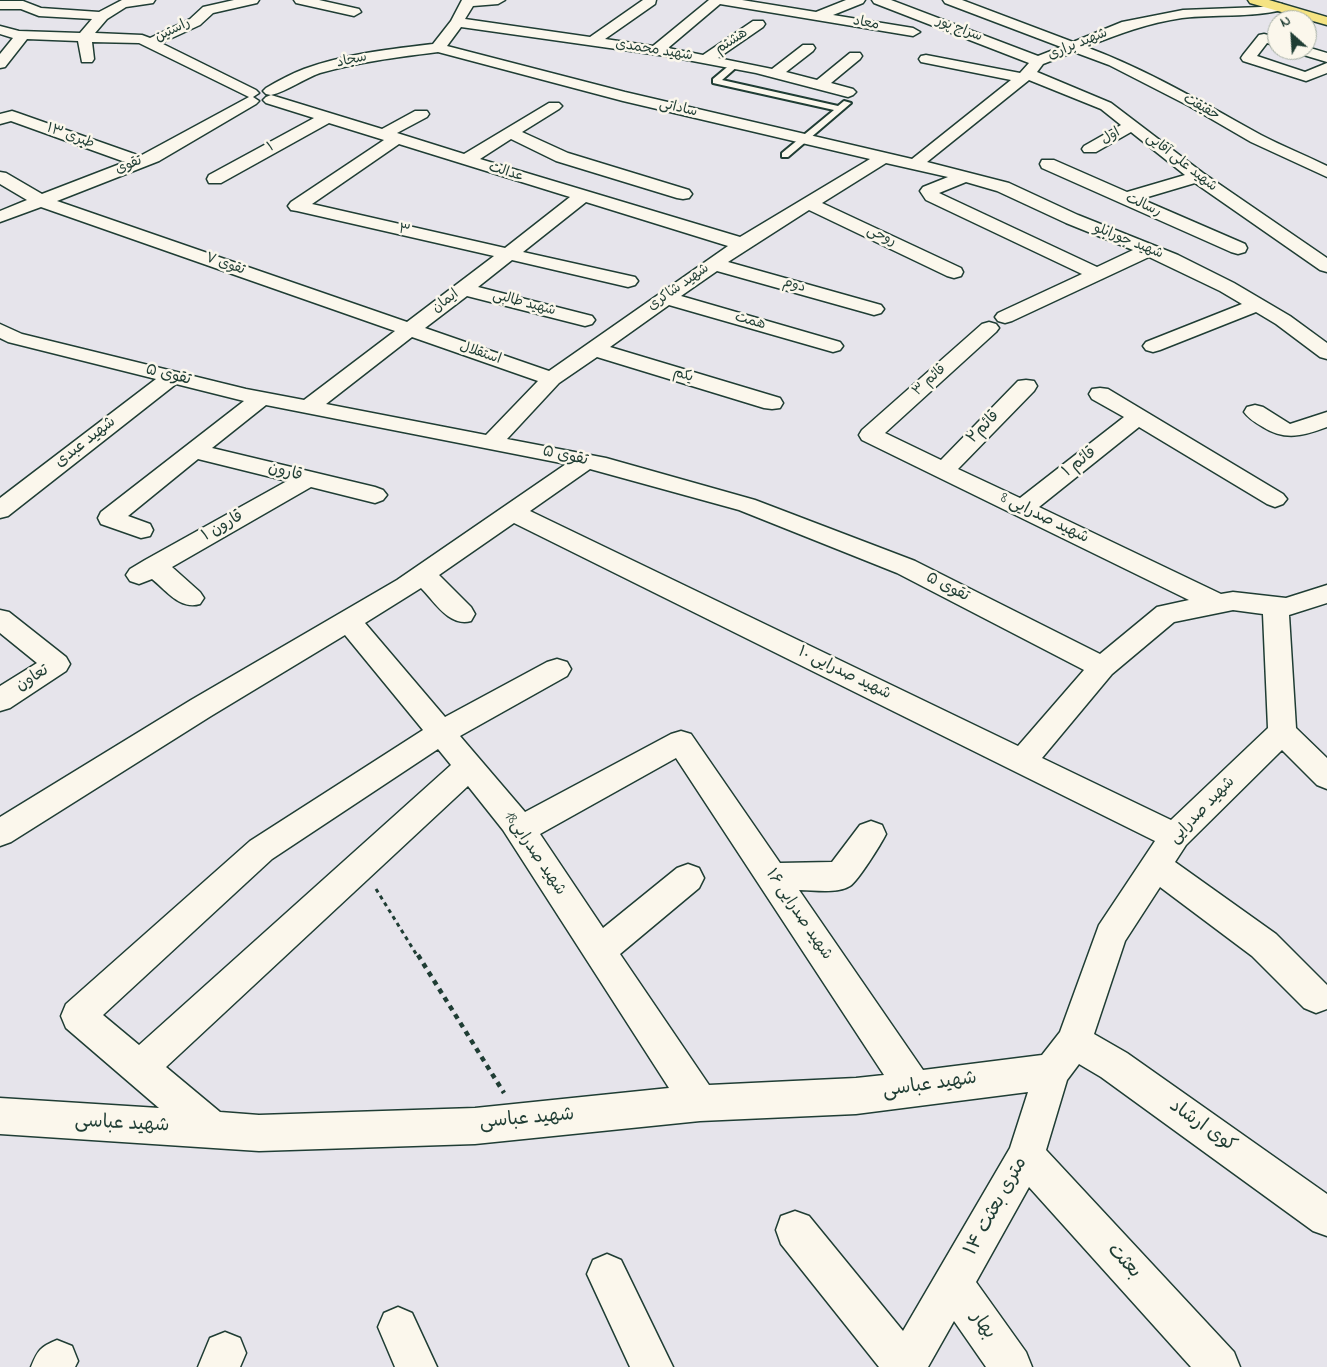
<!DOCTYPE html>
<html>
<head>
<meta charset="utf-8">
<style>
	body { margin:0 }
	#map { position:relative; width:1327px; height:1367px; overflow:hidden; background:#e6e4eb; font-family:"Indie Flower",sans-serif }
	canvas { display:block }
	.north { position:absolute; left:1267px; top:10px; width:50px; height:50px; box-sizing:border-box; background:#fbf7ec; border:1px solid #a3ada2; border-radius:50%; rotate:334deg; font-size:14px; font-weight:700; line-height:20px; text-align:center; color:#1f3d34 }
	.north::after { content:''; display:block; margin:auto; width:18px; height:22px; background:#1f3d34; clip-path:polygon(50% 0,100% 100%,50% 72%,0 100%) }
</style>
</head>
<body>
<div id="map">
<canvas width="1327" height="1367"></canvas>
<div class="north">N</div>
</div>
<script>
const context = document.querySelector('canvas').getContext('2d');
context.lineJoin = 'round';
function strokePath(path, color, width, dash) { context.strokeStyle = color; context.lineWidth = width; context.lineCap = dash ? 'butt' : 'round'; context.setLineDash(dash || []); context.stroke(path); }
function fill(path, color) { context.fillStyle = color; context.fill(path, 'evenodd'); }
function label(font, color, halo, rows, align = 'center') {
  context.font = font + ' "Indie Flower","Playpen Sans Arabic",sans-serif'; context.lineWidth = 5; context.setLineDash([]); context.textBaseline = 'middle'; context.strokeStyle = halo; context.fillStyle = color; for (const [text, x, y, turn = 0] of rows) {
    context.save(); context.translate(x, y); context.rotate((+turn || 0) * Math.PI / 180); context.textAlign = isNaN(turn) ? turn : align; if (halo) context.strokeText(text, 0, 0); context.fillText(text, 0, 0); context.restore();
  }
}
const pathFar1 = new Path2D(`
	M376,889L418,957`);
const path = new Path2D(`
	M418,955L504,1093`);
const service = new Path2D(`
	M732,63L739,65L722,80L838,106L844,101L851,103L788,157H782V153L834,110L713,83V79Z`);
const minor = new Path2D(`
	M122,0H155L153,3L126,7L107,19L95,33L142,35L150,38L190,19L203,7L234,0H259L257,3L213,13L200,25L161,43L256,90L259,93L253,97L259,101L256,104L159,161L57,201L407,322L494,256L297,211L291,210L288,206L291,202L384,140L329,123L221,183H209L207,179L209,175L314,118L266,103L263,100L266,97L271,95L266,94L263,91L266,88C278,81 291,74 304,69C345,54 390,49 433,44L451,21L462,0H505L498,4L473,6L465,19L590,37L643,0H656L655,4L605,39L653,46L709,0H742L816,12L846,0H865L863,3L833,15L913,28L920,32L913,36L720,4L668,48L703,55L753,21H763L765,24L763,27L718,58L772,69L803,45H813L815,48L813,51L786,72L817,80L850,53H860L862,56L860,59L831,83L853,89L856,92L853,95L848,97L756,73L666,56L461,27L447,46L625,92L912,159L1011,80L921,62L919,59L921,56L926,55L1020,73L1029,63L874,3L872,0H891L1038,56L1061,47L945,3L943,0H962L1073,42L1122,22L1183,10L1261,7L1277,3L1282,4L1284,7L1282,10C1249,18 1215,14 1182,18C1148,23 1118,34 1086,47C1148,70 1203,103 1261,135C1282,146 1305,155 1327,166V177L1251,142L1189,106L1109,65L1074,52L1043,64L1037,72L1111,103L1203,173L1327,258V272L1320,270L1195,183L1141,199L1245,244L1247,248L1245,252L1238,254L1231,252L1042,168L1040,164L1042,160H1054L1127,192L1185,175L1131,132L1096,152H1084L1082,149L1084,146L1121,125L1101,109L1029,80L927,162L1009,183L1078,215L1178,255L1234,283L1290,316L1327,343V359L1320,357L1276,324L1256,312L1160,350L1153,352L1146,350L1143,346L1146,342L1242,304L1220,291L1149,257L1012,321L1005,323L998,321L995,317L998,313L1082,274L926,200L920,191L923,187L948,177L886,163L822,203L961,268L963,272L961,276L954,278L947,276L809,210L728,262L881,305L884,309L881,313L874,315L867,313L717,271L681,296L840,342L843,346L840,350L833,352L826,350L669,305L610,347L780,398L783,403L780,408L772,409L764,408L597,357L559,383L507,439L606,458L755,500L915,561L1100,654L1157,607L1189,600L862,440L859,435L862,430L982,324L989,322L996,324L999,328L996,332L885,433L941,460L1018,381L1026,380L1034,381L1037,386L1034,391L958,469L1020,498L1124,417L1092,399L1089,394L1092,389L1100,388L1108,389L1283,494L1287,499L1283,504L1275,507L1267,504L1139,427L1039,507L1221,594L1233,592L1286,598L1327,585V603L1289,615L1296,728L1327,758V789L1317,785L1282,750L1186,845L1175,862L1276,934L1327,985V1009L1316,1013L1304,1008L1252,956L1160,887L1125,941L1094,1034L1127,1053L1327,1194V1236L1313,1231L1101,1077L1079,1064L1067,1080L1046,1150L1234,1352L1240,1367H1191L1029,1187L976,1282L1026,1352L1032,1367H986L954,1321L928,1367H879L781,1244L776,1230L781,1216L795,1211L809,1216L903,1331L1010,1148L1028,1092L856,1114L700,1121L475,1144L259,1151L0,1134V1098L159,1108L66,1028L61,1016L66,1004L250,841L423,730L345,635L211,716L11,842L0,846V817L191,700L397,580L566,464L266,405L212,448L375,487L383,490L387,495L383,500L375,503L311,487L172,567L200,592L204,598L200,604C180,610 167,591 152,579L139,584L130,581L126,575L130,569L145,560L287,481L198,459L128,516L150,524L153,530L150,536L141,538L101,524L98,518L101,512L244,401L176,384L8,516L0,518V498L156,379L8,342L0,338V324L22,334L246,389L304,400L395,331L41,207L0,222V211L27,200L0,184V172L6,173L42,194L125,162L11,121L0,124V114L12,111L18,113L140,156L249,97L139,43L92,42L94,59L92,62H82L78,41L27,39L5,67L0,68V54L13,38L0,34V26L19,31L80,33L92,19L39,16L21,9H0V1H23L41,8L99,12ZM438,52L623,101L870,159L740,237L480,159L511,139L556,161L677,198L683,199L689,198L692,194L689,190L568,153L522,132L559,109L562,106L559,103H549L464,154L397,133L427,117L429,114L427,111H415L382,129L271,95C288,91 303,79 320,73C359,62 398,57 438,52ZM399,144L570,197L505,248L312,204ZM966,182L997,191L1066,223L1133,250L1097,267L939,193ZM586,202L728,246L549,371L425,328L467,296L585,326L592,324L595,320L592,316L478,287L512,260L628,287L635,285L638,281L635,277L523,252ZM412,337L538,381L486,435L326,404ZM590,469L739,510L897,573L1084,670L1018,746L530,511ZM514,523L1155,841L1099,925L1060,1032L1042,1055L923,1070L799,890C814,890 837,894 850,886C858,881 881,844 886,834L882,825L871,821L860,825L832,862L780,863L691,734L681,731L671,734L525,812L460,736L567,676L571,669L567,662L557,659L547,662L445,717L365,623L421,588C435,602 449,627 471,621L475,614L471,607L439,575ZM1233,610L1263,614L1268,728L1171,820L1042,758L1112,674L1174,622ZM438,749L451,765L139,1045L103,1015L272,859ZM676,758L884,1075L856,1078L709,1085L620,954L699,888L704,878L699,868L688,864L677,868L603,928L540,834ZM468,786L503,830L669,1088L475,1108L259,1115L220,1112L166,1067Z
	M294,0H319L359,9L361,12L354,16L296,3Z
	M1264,34L1277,37V46L1267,43L1257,56L1305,72L1327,63V73L1306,81L1243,61L1241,58L1243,55L1259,35Z
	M1307,47L1327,53V62L1297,53L1295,50H1307Z
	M1255,405L1263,407L1290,424L1327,412V427C1303,436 1285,441 1263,427C1256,423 1249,419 1244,412L1247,407Z
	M0,610L9,612L66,657L70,664L66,671L10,708L0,711V686L37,663L0,633Z
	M607,1254L621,1260L673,1367H630L587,1274L593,1260Z
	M398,1307L412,1313L437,1367H395L378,1327L384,1313Z
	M225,1332L240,1338L246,1353L240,1367H198L210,1338Z
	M57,1340L72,1346L78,1361L75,1367H31C38,1350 40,1347 57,1340Z`);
const primary = new Path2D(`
	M1248,0H1269L1327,17V25L1250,3Z`);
const farStreetnames = [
	["معاد",866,24,10],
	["سراج پور",959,30,21],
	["راستین",173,31,-26],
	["هشتم",732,42,-33],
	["شهید براری",1078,45,-22],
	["شهید محمدی",654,51,9],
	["سجاد",352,61,-12],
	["حقیقت",1201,108,29],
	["ساداتی",678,109,13],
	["طبری ۱۳",70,137,20],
	["اول",1111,137,-29],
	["۱",271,148,-29],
	["شهید علی آقایی",1181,163,38],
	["تقوی",129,166,-22],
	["عدالت",506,173,17],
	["رسالت",1143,206,24],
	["۳",404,231,13],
	["روحی",881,237,25],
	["شهید جورابلو",1128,242,22],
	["تقوی ۷",225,265,19],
	["دوم",794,286,16],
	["شهید شاکری",679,288,-35],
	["ایمان",446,302,-37],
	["شهید طالبی",524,304,15],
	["همت",750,322,16],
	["استقلال",480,354,19],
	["یکم",683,376,17],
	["قائم ۳",930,381,-42]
];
const streetNames = [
	["تقوی ۵",168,376,14],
	["قائم۲",984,428,-46],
	["شهید عبدی",86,443,-38],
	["تقوی ۵",565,457,12],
	["قائم ۱",1080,463,-38],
	["قارون",285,473,14],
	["شهید صدرایی 8",1044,519,26],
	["قارون ۱",223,527,-30],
	["تقوی ۵",947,588,27],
	["شهید صدرایی ۱۰",844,674,26],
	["تعاون",33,679,-32],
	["شهید صدرایی",1203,811,-46],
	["شهید صدرایی18",534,854,56],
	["شهید صدرایی ۱۶",798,915,56]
];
const nearStreetnames = [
	["شهید عباسی",930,1086,-8],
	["شهید عباسی",527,1120,-5],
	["شهید عباسی",122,1125,3],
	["کوی ارشاد",1202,1127,35],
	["۱۴ متری بعثت",997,1207,-61],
	["بعثت",1123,1262,47],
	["بهار",982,1326,55]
];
strokePath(service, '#1f3d34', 4);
strokePath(minor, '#1f3d34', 3);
strokePath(primary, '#1f3d34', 3);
strokePath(pathFar1, '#1f3d34', 3, [4, 4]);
strokePath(path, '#1f3d34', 4.5, [5, 5]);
fill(service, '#fbf7ec');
fill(minor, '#fbf7ec');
fill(primary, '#f5e382');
label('14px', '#1f3d34', '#fbf7ec', farStreetnames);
label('16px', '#1f3d34', '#fbf7ec', streetNames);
label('19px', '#1f3d34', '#fbf7ec', nearStreetnames);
</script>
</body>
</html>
